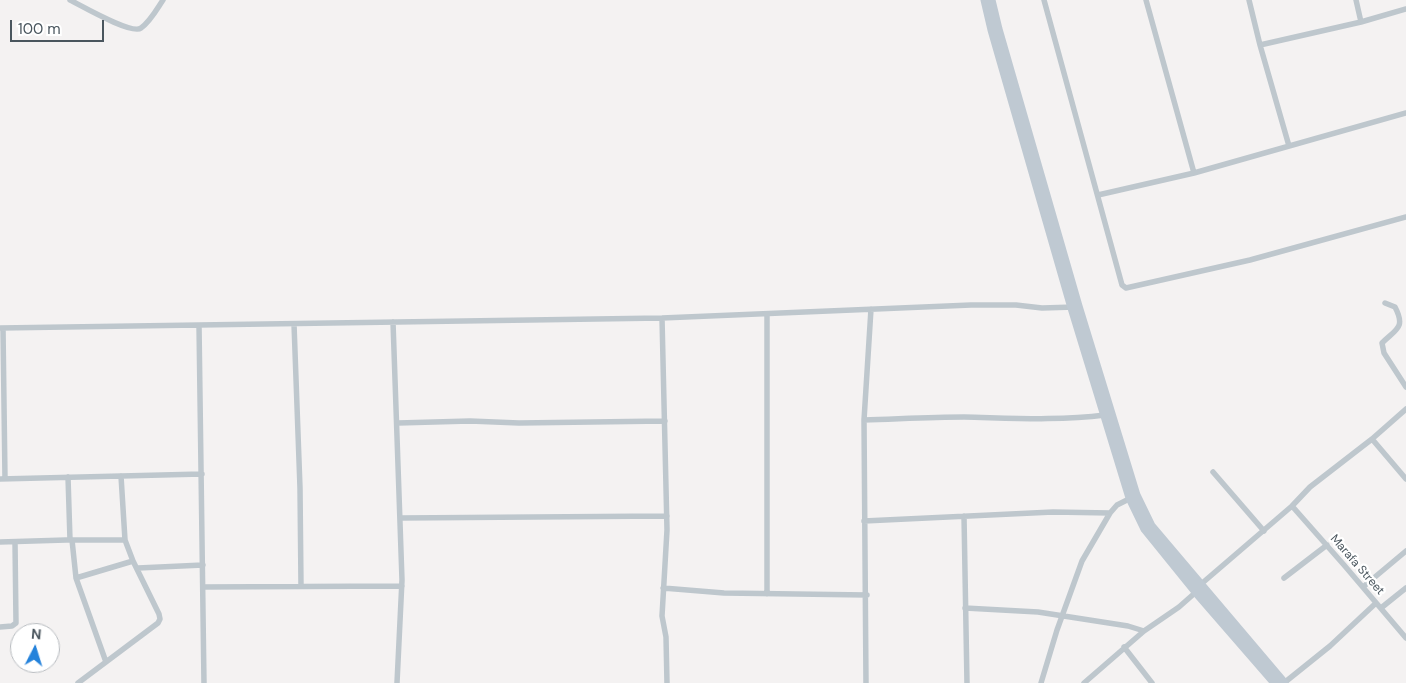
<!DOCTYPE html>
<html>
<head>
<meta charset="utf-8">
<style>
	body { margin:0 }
	#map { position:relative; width:1406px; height:683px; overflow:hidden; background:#f4f2f2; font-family:"DM Sans",sans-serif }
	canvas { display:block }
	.north { position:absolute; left:10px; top:623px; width:50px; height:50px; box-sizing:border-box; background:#fff; border:1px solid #b7bbbf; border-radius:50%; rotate:5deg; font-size:14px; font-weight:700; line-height:20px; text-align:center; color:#4a565e }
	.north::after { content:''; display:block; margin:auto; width:18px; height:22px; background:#2482db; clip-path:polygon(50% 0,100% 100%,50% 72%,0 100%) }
	.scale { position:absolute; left:10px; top:20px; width:94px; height:22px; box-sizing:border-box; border:2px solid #4a565e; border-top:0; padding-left:6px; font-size:15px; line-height:18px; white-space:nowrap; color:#4a565e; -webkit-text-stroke:4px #fff; paint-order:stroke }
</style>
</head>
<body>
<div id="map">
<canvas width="1406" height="683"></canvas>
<div class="north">N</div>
<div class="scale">100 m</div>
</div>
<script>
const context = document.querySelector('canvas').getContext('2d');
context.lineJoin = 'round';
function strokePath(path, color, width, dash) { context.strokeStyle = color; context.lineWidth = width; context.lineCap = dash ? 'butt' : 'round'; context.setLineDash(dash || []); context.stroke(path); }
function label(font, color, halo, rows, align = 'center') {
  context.font = font + ' "DM Sans",sans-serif'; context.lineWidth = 4.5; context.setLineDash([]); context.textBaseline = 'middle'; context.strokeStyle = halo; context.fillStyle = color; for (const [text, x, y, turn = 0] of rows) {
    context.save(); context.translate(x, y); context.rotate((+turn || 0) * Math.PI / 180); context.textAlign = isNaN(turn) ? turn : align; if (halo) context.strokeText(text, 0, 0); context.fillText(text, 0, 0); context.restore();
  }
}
const street = new Path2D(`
	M70,0C82,6 132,35 141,28C150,22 157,9 163,0
	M1044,0L1122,285L1126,288L1250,260L1406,217
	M1146,0L1194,173
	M1249,0L1260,45L1289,146
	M1356,0L1361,22
	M1260,45L1361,22L1406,9
	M1098,195L1194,173L1406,113
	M1385,303L1395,307C1406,328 1396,329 1382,343L1384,353L1406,387
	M767,314V594
	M662,318L667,530L662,616L666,637L667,683
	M393,322L402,580L397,683
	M294,324L300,488L301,586
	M199,325L204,683
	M0,328L662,318L971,305H1016L1042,308L1075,307
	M3,328L5,479
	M864,420C898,419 931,417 964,417C1011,418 1058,421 1105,415
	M398,423L470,421L519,423L665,421
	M1372,439L1406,479
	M1213,472L1264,531
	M68,477L70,540
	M0,479L202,474
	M1292,506L1344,565L1406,638
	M964,516L967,683
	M400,518L667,516
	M864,521L1053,512L1110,513
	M72,540L76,578L106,662
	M0,542L66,540H125
	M138,568L203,565
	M76,578L133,561
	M1284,578L1327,545
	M1200,585L1292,506L1310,487L1372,439L1406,409
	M203,587L402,586
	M1363,587L1406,551
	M663,588L724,593L867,595
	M965,608L1038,612L1128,626L1144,631
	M1381,608L1406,588
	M0,627L12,626L16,623L15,542
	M1124,647L1152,683
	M78,683L158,623L160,619L159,614L133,561L125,540L121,476
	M866,683L864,420L871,309
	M1041,683L1057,630L1082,561L1110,513L1117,505L1133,497
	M1084,683L1144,631L1179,607L1196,592
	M1284,683L1330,646L1376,603`);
const secondary = new Path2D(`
	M985,0L992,30L1072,308L1130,498L1145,529L1196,592L1275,683
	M991,0L998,29L1078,306L1136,495L1151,526L1284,683`);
const streetNames = [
	["Marafa Street",1357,565,49]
];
strokePath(street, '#bec7cd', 5.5);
strokePath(secondary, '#bfc9d2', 9);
label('12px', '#4a565e', '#fff', streetNames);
</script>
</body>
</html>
